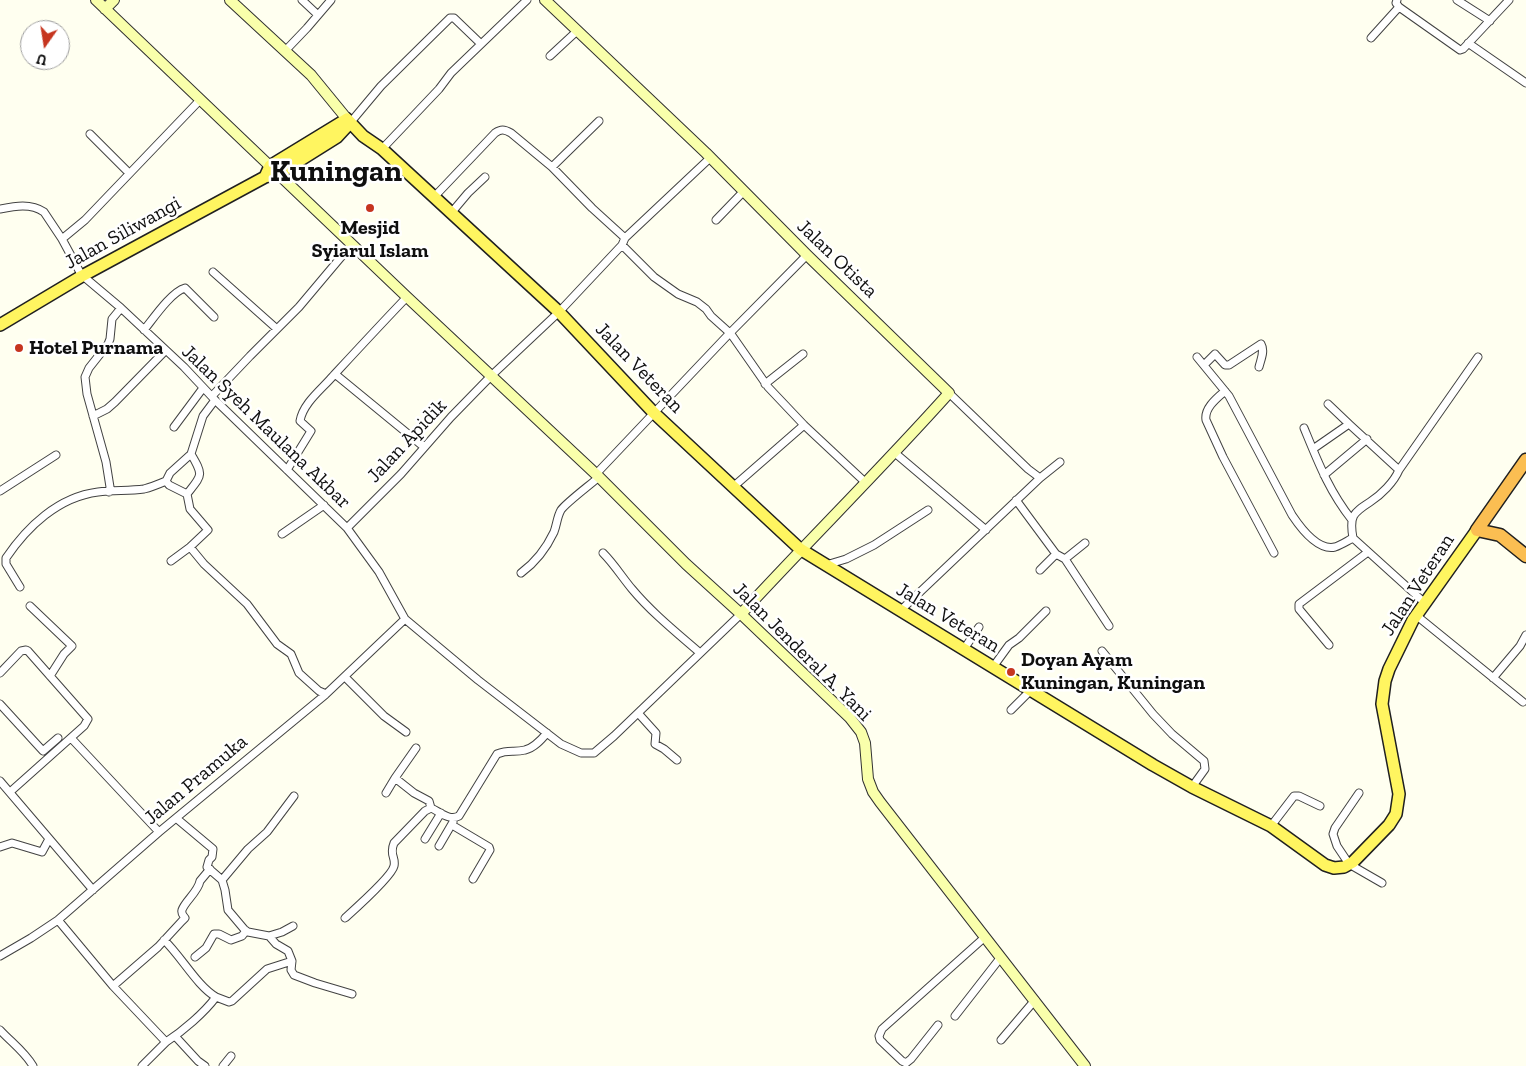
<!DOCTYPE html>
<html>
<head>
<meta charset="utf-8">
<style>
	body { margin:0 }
	#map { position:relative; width:1526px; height:1066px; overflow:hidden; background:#fffff0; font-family:"Zilla Slab",serif }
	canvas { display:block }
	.north { position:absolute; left:20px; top:20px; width:50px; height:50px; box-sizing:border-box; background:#fff; border:1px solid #9f9f9f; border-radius:50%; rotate:193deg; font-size:14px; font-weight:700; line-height:20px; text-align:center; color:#0f0f0f }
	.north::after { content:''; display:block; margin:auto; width:18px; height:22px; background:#c6351f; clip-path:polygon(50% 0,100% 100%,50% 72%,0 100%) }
</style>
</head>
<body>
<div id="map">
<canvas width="1526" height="1066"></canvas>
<div class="north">U</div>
</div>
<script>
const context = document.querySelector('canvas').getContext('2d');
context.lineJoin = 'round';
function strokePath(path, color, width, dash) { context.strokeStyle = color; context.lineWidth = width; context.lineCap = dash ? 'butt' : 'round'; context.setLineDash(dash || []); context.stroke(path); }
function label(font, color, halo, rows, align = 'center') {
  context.font = font + ' "Zilla Slab",serif'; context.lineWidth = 5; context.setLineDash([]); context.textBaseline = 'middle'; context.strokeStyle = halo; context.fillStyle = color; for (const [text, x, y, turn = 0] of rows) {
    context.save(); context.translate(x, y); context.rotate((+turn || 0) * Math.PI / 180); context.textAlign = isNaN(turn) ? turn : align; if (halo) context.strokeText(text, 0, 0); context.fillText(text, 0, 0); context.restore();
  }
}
const street = new Path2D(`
	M302,0L318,15
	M1397,0L1396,3L1399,7L1460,50L1463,49L1509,0
	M1457,0L1490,21
	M1371,38L1399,7
	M1468,43L1526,83
	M285,51L307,28L331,0
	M550,56L577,31
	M350,123L381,86L450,18H454L480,43
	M90,134L129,173
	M382,149L439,89L451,73L527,0
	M552,167L599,121
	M434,197L495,133C501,129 504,129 511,133L552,167L592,208L625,238
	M0,209C15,206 31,203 44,212L62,239L82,276
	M452,212L468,193L485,177
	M716,220L744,191
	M62,239L85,220L200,100
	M622,245L654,277L678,294L697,302L706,309L711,316L731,334L768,387L804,425L866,483
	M213,272L277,329
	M83,276L121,308L184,367L215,400L347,528L379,572L405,619L478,680L561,744L581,753H594L614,736L741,614
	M144,330C153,319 171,292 185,288L214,317
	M1197,357L1229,396L1292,515C1300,527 1317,551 1335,547C1341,545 1347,541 1353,538
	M1204,365L1215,354L1225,365H1229L1261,344C1265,351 1261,359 1259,367
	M335,374L424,447
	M765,384L803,354
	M1225,391C1217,398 1204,408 1206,420L1223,457L1274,553
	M949,393L1028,469L1040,478
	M212,396L250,356L299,307L352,244
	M1328,404L1349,424
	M93,416L107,409L115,402L165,351
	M174,427L203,388
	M1304,428C1318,462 1329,491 1352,520
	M1313,449L1349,424L1399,470
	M895,453L986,530
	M287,470L311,431L300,421C303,403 322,389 333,376C358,349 382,323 407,297
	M596,474L727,336L807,255
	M1324,475L1367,439
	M733,487L804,425
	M0,491L56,455
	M109,492L110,487L106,462L87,394L85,377L89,368L108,344L110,339L112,319L121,308
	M187,494C202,475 204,476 191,454
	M1016,500L1056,554L1065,559L1109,626
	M347,528L401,474L451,417L491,376L559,312L622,245L625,238L710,158
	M282,534L324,505
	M190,547L204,564L247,604L277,644L291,654L299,673L319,691L326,694
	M603,553C614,564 622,577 632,589C652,613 677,633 700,653
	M1065,559L1085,543
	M171,561L190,547L208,530L190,509L187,494L169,485L166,481L170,473L191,454L203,416L215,400
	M826,565L846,559L874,545L928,510
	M1040,570L1056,554
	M521,573C536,562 546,549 554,532C557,524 557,517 561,510C567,502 590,485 599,477
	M20,587L6,564V558C27,527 58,497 98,492C113,490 129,491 144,489C152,487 159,484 166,481
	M1426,604L1353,538C1349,516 1353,513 1370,502C1381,495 1394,482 1399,470L1478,357
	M30,606L72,646L64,654L50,676
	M900,611L1040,478L1060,462
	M1417,616L1523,702
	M1329,645L1299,609V604L1368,552
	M964,649L979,627
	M1102,651L1153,714L1172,734L1204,761L1205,769L1192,787
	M993,667L1009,645L1019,638L1046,611
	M0,673L21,651L26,650L28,651L88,719L84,726L10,792
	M345,677L384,716L406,732
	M1493,678L1520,646L1526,635
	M0,704L43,751L58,738
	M1011,710L1030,691
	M638,713L656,733L655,744L664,749L677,760
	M71,738L159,832
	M395,778L416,748
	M0,781L93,890
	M386,793L395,778L414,793L429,801L431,808
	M1359,793L1335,828L1333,834L1337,846L1349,864L1382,883
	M294,796L267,832L248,849L222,880L225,890L228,910L244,929L248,932L269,936L276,944L288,951L292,961L291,970L294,975L315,983L352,994
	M176,818L213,849L212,857L209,860L207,867L222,880
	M452,825L489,847L490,850L473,879
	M1271,826L1294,796H1299L1320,806
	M425,839L441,813
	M439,846L453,822
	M0,847L12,843L42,852L49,839
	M345,918C355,909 392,876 394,866C396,857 389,855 394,843L425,811L431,808C440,812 449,821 459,816L497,754C509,749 514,753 525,750C534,748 541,740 547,733
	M58,920L113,986L166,1042C183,1031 204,1013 216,997C197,986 181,956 164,940
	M269,936L282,932L293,926
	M0,956L31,938L58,920L159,832L325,695L405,619
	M195,957L206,948L214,934H219L231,940L242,936L246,931
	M113,986L158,947L182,921L185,918C183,915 181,914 182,910C185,901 198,892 200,881L210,869
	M216,997L229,1002L232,1001L267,969L292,961
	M955,1016L1001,957
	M938,1025L911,1059L906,1063L902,1061L880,1040L879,1036L882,1029L985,937
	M0,1030C11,1042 25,1052 33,1066
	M175,1036L198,1061L205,1066
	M1001,1040L1035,1000
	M142,1066L166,1042
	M223,1066L231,1056`);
const secondary = new Path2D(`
	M96,0L407,297L599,477L686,564L741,614L850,718L861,732L865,743L868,779L873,792L880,802L1085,1066
	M230,0L311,75L347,119
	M545,0L706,153L807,255L949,393C882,468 810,539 741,614
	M105,9L114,0`);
const primary = new Path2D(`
	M265,177L270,166L347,119L363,136L382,149L559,312L654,413L800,549L1153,765L1192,787L1271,826L1325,865L1334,868L1344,867L1353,862L1389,825L1396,814L1399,794L1382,704L1385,681L1389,669L1413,620L1477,530
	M0,325L82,276L265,177L278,174L337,137L350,123`);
const highway = new Path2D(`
	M1526,460L1477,530L1500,535L1526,556`);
const markers = [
	[370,208,5,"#c6351f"],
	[19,348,5,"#c6351f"],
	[1011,672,5,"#c6351f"]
];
const poiNames = [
	["Mesjid",370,228,"center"],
	["Syiarul Islam",370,251,"center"],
	["Hotel Purnama",29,348],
	["Doyan Ayam",1021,660],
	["Kuningan, Kuningan",1021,683]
];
const streetNames = [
	["Jalan Siliwangi",123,233,-29],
	["Jalan Otista",837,259,44],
	["Jalan Veteran",639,368,46],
	["Jalan Syeh Maulana Akbar",266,427,44],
	["Jalan Apidik",407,441,-47],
	["Jalan Veteran",1418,585,-57],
	["Jalan Veteran",948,618,31],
	["Jalan Jenderal A. Yani",802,652,45],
	["Jalan Pramuka",196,780,-40]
];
const townNames = [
	["Kuningan",336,172]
];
strokePath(street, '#424242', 9);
strokePath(secondary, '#313131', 12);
strokePath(primary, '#202020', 14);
strokePath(highway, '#202020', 15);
strokePath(street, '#fff', 7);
strokePath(secondary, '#f9ffab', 10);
strokePath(primary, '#fff560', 11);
strokePath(highway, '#fbbe52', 12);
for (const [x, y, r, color] of markers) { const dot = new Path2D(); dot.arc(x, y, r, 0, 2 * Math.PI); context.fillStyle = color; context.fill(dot); strokePath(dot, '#fff', 2); }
label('bold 20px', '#0f0f0f', '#fff', poiNames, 'left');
label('20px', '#0f0f0f', '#fff', streetNames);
label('bold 30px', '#0f0f0f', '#fff', townNames);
</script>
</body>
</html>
